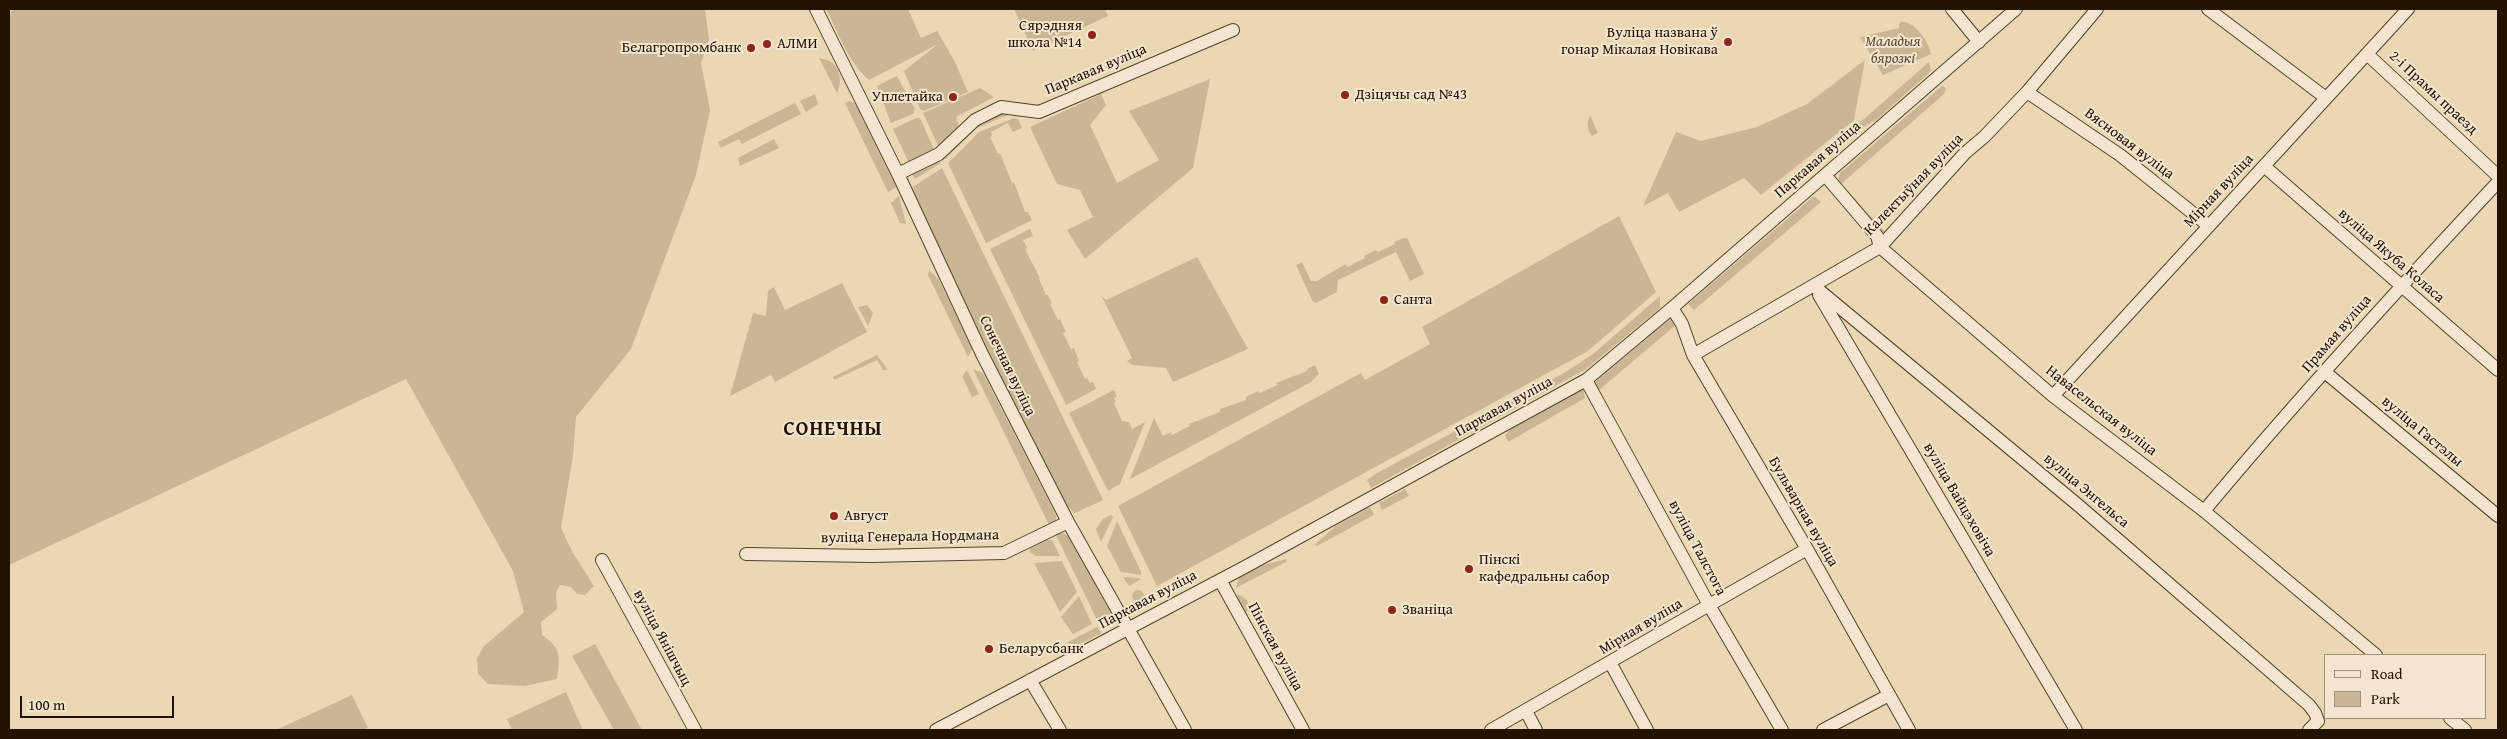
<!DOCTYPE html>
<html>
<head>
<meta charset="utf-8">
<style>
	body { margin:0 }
	#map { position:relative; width:2507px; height:739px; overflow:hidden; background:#ecd7b4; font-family:"Gentium Book Plus",serif }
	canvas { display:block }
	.frame { position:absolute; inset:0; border:10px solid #221200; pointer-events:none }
	.legend { position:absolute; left:2324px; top:654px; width:162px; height:65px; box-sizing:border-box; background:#f3e5ce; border:1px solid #9f917c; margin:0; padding:6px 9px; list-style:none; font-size:15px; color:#221200 }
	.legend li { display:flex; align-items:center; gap:10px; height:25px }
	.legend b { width:25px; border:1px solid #9f917c }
	.scale { position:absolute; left:20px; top:696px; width:154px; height:22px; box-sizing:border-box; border:2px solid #221200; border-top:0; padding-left:6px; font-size:15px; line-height:18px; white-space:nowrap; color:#221200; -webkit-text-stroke:4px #f3e5ce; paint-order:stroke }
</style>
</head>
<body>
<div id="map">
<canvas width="2507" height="739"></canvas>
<div class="frame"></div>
<ul class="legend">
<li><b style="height:6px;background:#f3e5ce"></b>Road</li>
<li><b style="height:14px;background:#cab695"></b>Park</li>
</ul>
<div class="scale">100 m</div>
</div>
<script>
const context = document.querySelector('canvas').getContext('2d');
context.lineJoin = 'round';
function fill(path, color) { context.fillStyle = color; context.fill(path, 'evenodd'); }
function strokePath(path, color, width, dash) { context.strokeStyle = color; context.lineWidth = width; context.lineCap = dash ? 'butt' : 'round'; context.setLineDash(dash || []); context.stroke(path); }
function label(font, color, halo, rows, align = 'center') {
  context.font = font + ' "Gentium Book Plus",serif'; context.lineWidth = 4; context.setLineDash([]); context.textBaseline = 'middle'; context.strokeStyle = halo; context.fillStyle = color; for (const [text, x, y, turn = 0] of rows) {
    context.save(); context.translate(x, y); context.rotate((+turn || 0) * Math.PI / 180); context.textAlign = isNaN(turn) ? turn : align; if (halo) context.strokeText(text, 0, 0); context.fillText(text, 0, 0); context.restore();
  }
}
const green = new Path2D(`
	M16,9H705L709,40L701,63L710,110L696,175L631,349L576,417L573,456L561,528L573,553L594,586L585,595L577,594L571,587L560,585L556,593L557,609L541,622L542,635C562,649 560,657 557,679L525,686L488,684L478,674L477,658L484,646L524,612L513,571L406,379L9,565V12Z
	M826,9H908L921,38L937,31L954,60L968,92L924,111L920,109L904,71L938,44L869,80C848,62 839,34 826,9Z
	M1014,9H1105L1108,16L1033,51Z
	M1901,22C1914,20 1929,42 1931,54L1883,75L1860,37L1899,28V24Z
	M819,58C823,59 829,60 831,62C841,69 842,84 837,93Z
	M1865,60L1854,120L1761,195L1744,178L1679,212L1668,193L1643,206L1676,132L1701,141L1757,127L1807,104Z
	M1929,62L1931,70L1928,74L1876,120L1860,129L1857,125Z
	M897,76L915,109L913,114L891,123C886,111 883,99 877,86Z
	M1210,79L1193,168L1085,259L1067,230L1093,217L1080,190L1057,184L1030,127L1101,94L1106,105L1090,125L1117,183L1159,160L1129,111Z
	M1942,86L1946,88L1944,94L1840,185L1838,181L1840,173Z
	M980,88L994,97L956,117L960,129L940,150L923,113Z
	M815,94L818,104L806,112L800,101Z
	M849,101L857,104L897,187L888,192L845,103Z
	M795,103L801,114L742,144L739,139L721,148L718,142Z
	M1002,111H1017L977,128L945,159L943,155L978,123Z
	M1590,115L1598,133L1592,136C1586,128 1587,123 1590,115Z
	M916,118H920L934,149L911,161H908L893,129Z
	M1014,118L1018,119L1022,128L1013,132L1008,123L991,132L992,136L990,137L998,154L1000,153L1012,183L1014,182L1025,212H1028L1032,220L986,243L948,163L979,132Z
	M774,139L779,148L740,166L738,158Z
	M938,158L941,163L915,179L911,172Z
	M942,168L1103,500L1075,513L1066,505L1014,405L911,188Z
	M1844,188L1846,189L1885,232H1881Z
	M899,196L906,224L900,223L891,203Z
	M1814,196L1821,202L1694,310L1688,304Z
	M1619,216L1656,292L1588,351L1157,586L1118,506L1361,373L1365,380L1430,344L1422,327Z
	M1030,229L1033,236L1023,240L1027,248L1025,249L1040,278L1039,279L1046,295H1048L1052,303L1050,304L1058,320L1060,319L1066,332L1063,333L1071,349L1074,348L1079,361L1077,362L1085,379L1087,378L1090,383L1093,382L1096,389L1066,405L990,249Z
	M1403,238H1407L1424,274L1410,281L1396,252L1338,280L1337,292L1316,303L1313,302L1296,265L1302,262L1311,281H1317L1346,264L1347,267L1365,258L1364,256L1376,250L1378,252L1395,244L1394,242Z
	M1197,257L1248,349L1173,382L1166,368L1132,365L1127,361L1132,358L1101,295L1106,300Z
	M929,270L939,280L972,349L968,357L928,275Z
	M842,283L867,332L775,382L771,375L730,396L753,313L766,316L768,291L774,287L785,310Z
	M1660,296V308L1586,369L1371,488L1367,480L1377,473L1566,372L1593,354Z
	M867,305L873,313L868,326L858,307Z
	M1672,317L1677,324L1599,390L1595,385L1596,381Z
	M877,355L888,370H883L877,360L834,380L833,377Z
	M1315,365L1319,374L1311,382L1130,479L1154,418L1163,436L1171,432L1172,435L1190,426L1189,424L1220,412V409L1246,400V397L1258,391L1260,393L1277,385L1276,383L1307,371V369Z
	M973,369L983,373L1056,515V524L1051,529Z
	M967,370L979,394L972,397L963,378V375Z
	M1583,388L1585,398L1508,442L1505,436L1509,430Z
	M1114,390L1117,397L1114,398L1116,402L1114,403L1122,421L1129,422L1132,429L1145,422L1120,484L1108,491L1069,413Z
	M1405,489L1409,496L1382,510L1379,503Z
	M1370,507L1374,515L1317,546L1314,545L1337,525Z
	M1111,515L1113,517L1101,542L1096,529L1103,519Z
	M1117,521L1141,572V575L1121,572L1107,546Z
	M1059,531L1070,537L1111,613L1101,620L1096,618L1055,533Z
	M1047,540H1052L1060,556H1036L1030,552V548Z
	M1287,559L1286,562L1236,588L1239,576L1263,565Z
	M1062,561L1077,592L1060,612L1034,563Z
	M1123,577L1139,578L1141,579L1129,586Z
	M1132 596a6 6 0 1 1 12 0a6 6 0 1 1-12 0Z
	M1238,594L1246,599L1251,609L1244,613L1236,599Z
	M1079,596L1092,624L1073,634L1061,617Z
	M1097,627L1102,633L1078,645L1066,643Z
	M595,644L642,730H614L572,656Z
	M566,692L583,730H512L507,719Z
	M352,695L368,728L363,730H276Z`);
const minor = new Path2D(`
	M816,9L898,174L982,354L1068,522L1185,730
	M1952,9L1979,42
	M2208,9L2326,98
	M2367,54L2498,176
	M2027,92L2120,155L2209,226
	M2264,166L2498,370
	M898,174L939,154L975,120L1001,107L1039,112L1233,30
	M1825,175L1877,236L1880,247L2053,396L2204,511L2376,655
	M1814,286L2078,505L2309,705L2315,713L2318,721L2309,730
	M1819,295L2076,730
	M1672,308L1682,324L1693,355L1807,549L1909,730
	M1693,355L1880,247L1965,153L1984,137L2027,92L2097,9
	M2326,373L2498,516
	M1586,380L1709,605L1782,730
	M2053,396L2408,9
	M2204,511C2298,398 2398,289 2498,182
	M746,554L871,556L1004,553L1068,522
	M602,560L695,730
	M1220,580L1303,730
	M1611,664L1647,730
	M1030,680L1060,730
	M1526,711L1536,730
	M2450,718L2465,730
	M936,730L1243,568L1586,380L1672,308L2016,9
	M1491,730L1807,549
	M1823,730L1889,695`);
const markers = [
	[1092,35,5,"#8f2418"],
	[1728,42,5,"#8f2418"],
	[767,44,5,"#8f2418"],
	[751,48,5,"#8f2418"],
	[1345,95,5,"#8f2418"],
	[953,97,5,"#8f2418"],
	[1384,300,5,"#8f2418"],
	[834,516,5,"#8f2418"],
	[1469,569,5,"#8f2418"],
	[1392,610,5,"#8f2418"],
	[989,649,5,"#8f2418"]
];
const poiNames = [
	["Сярэдняя",1082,26,"right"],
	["школа №14",1082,43,"right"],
	["Вуліца названа ў",1718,33,"right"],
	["гонар Мікалая Новікава",1718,50,"right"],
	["АЛМИ",777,44],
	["Белагропромбанк",741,48,"right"],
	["Дзіцячы сад №43",1355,95],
	["Уплетайка",943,97,"right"],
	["Санта",1394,300],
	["Август",844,516],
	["Пінскі",1479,560],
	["кафедральны сабор",1479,577],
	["Званіца",1402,610],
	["Беларусбанк",999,649]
];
const parkNames = [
	["Маладыя",1893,42],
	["бярозкі",1893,59]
];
const streetNames = [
	["Паркавая вуліца",1096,70,-23],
	["2-і Прамы праезд",2433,93,43],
	["Вясновая вуліца",2129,144,37],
	["Паркавая вуліца",1818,160,-41],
	["Калектыўная вуліца",1914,185,-46],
	["Мірная вуліца",2219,191,-47],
	["вуліца Якуба Коласа",2391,256,41],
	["Прамая вуліца",2337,334,-49],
	["Сонечная вуліца",1007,366,64],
	["Паркавая вуліца",1504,407,-29],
	["Навасельская вуліца",2101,411,38],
	["вуліца Гастэлы",2422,432,40],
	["вуліца Энгельса",2086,491,40],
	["вуліца Вайцэховіча",1959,500,60],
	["Бульварная вуліца",1803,512,60],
	["вуліца Генерала Нордмана",910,537,-1],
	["вуліца Талстога",1697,548,62],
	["Паркавая вуліца",1148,600,-28],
	["Мірная вуліца",1641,627,-31],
	["вуліца Янішчыц",662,638,62],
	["Пінская вуліца",1275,647,61]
];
const districtNames = [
	["СОНЕЧНЫ",833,430]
];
fill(green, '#cab695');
strokePath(minor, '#54432d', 14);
strokePath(minor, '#f3e5ce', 12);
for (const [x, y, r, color] of markers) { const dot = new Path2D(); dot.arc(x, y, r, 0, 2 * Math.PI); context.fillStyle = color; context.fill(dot); strokePath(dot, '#f3e5ce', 2); }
label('15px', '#221200', '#f3e5ce', poiNames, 'left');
label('italic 15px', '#5d4b34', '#f3e5ce', parkNames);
label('15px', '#221200', '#f3e5ce', streetNames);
context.letterSpacing = '1px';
label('bold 20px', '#221200', '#f3e5ce', districtNames);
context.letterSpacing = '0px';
</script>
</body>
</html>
